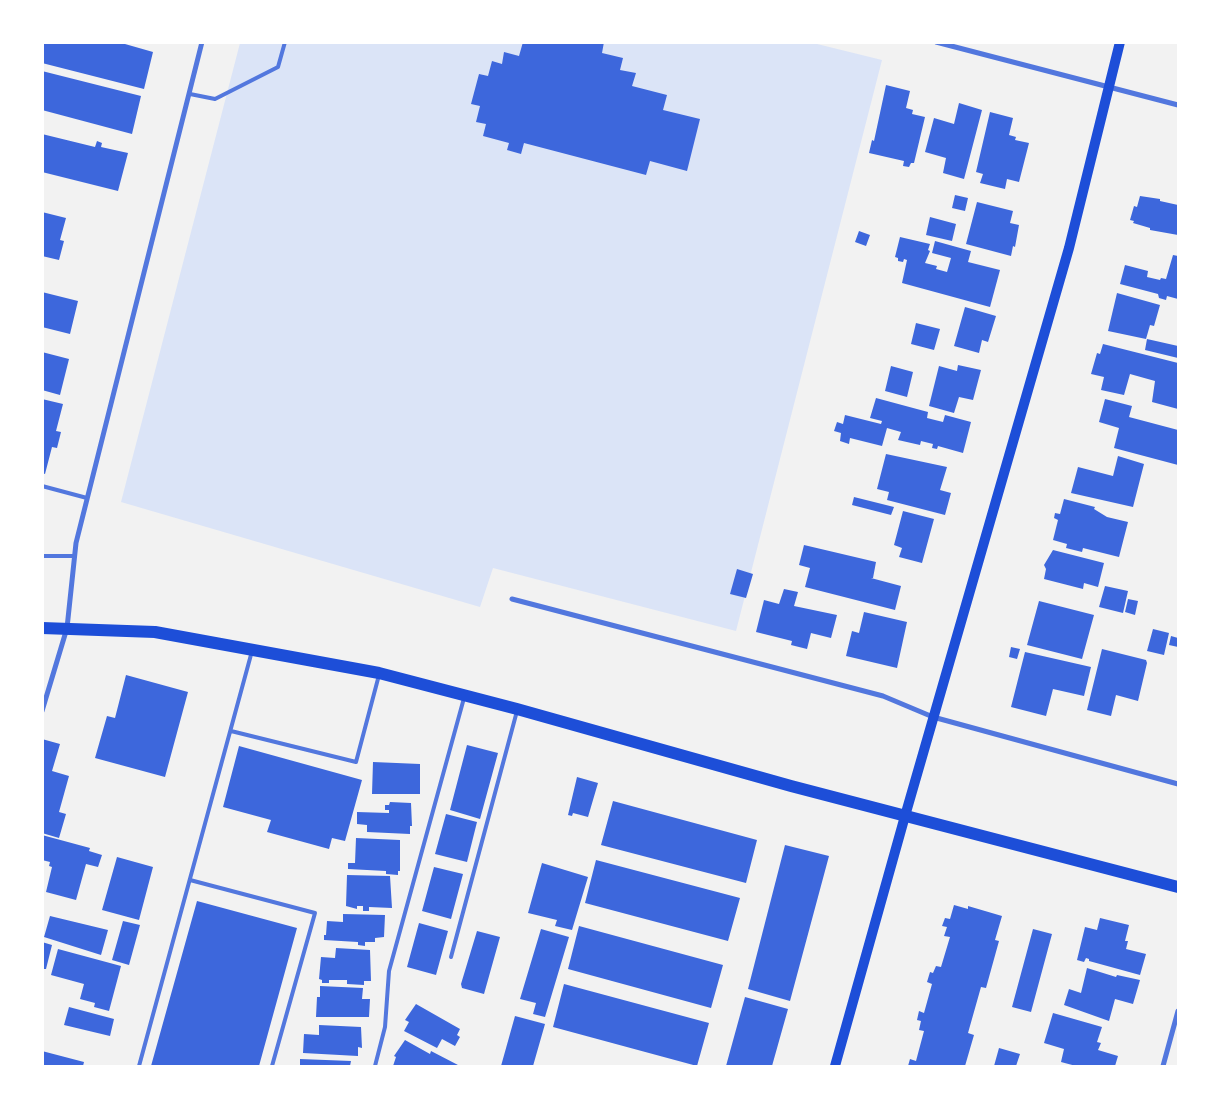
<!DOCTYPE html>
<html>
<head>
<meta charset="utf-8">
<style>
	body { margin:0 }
	#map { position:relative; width:1221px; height:1109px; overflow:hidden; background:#f2f2f2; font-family:Lato,sans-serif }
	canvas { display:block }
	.frame { position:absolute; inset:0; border:44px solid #fff; pointer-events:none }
</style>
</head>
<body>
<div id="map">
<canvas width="1221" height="1109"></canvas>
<div class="frame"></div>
</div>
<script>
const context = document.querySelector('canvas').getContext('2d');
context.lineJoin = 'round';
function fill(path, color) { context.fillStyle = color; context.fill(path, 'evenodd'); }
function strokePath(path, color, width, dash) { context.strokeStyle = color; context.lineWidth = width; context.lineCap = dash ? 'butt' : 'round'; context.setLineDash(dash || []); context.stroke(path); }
const green = new Path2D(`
	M809,42L882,60L736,631L493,568L480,607L121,502L240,43Z`);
const building = new Path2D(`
	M42,42H118L153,52L144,89L42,63Z
	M523,42H604L602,53L623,58L620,70L636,73L632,86L667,95L663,110L700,119L687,171L650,161L646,175L524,143L521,154L507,150L509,143L483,136L486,124L476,122L480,106L471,104L479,74L488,76L492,61L502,64L504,52L519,56Z
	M42,71L141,96L132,134L42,110Z
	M886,85L910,91L906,108L913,110L912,114L925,117L914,163H911L909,167L903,166L904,161L869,153L872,140L874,141Z
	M959,103L982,110L964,179L943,173L946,158L925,152L934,118L954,124Z
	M990,112L1013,118L1009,135L1016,137L1015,140L1029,143L1019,182L1007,179L1005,189L980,183L983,174L976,172Z
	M42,134L95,147L97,141L102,143L101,147L128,153L118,191L42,172Z
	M955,195L968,198L965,211L952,208Z
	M1140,196L1160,199V201L1178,205V235L1150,230V228L1133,223L1134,221L1130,220L1134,206L1137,207Z
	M977,202L1013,211L1010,223L1019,225L1015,247L1013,246L1011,256L966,244Z
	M42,212L66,218L60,240L64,241L59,260L42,256Z
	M930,217L956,224L952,241L926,235Z
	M859,231L870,235L866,246L855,242Z
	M900,237L930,244L928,250L930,251L925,263L937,266L936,269L947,272L951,258L932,253L935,241L971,251L968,262L1000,270L990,307L902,283L907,260L904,259L903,262L898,261V258L895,257Z
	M1173,255L1178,256V299L1167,296L1166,300L1159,298L1158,294L1120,284L1125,265L1148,271L1147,277L1160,280L1161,278L1166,279Z
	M42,292L78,301L70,334L42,327Z
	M1117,293L1160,305L1154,326L1150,325L1146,339L1108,331Z
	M965,307L996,316L988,342L982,340L979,353L954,346Z
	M916,323L940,329L934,350L911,344Z
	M1147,339L1178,346V358L1145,350Z
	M1103,344L1178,363V409L1152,402L1155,381L1130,374L1124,395L1101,390L1104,377L1091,374L1097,353L1100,354Z
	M42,352L69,359L60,395L42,390Z
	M958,365L981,370L973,400L959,397L954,413L929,406L939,366L957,371Z
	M891,366L913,372L907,397L885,391Z
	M876,398L928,412L927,418L943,422L945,415L971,422L963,453L938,446L937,449L932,448L933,444L921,441L920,445L898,440L901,432L887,428L882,446L850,438L849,444L840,441L841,433L834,431L837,422L843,424L845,415L881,424L882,421L870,418Z
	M42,399L63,404L56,431L61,432L57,448L52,447L45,474L42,473Z
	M1105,399L1132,406L1129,417L1178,430V465L1114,448L1119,428L1099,422Z
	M886,454L947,467L940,490L951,493L945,515L887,500L889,492L877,489Z
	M1118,456L1144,464L1133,507L1071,493L1078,467L1113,476Z
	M854,497L894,507L891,515L852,505Z
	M1064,499L1095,507L1094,509L1107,517L1128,522L1119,557L1083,548L1082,552L1066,548L1067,544L1053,540L1058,520L1054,518L1055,513L1060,514Z
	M903,511L934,519L922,563L899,557L902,548L894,545Z
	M804,545L876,562L873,578H871L901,586L895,610L805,587L810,568L799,565Z
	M1053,550L1104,563L1098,587L1084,583L1083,589L1044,579L1046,569L1044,565Z
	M737,569L753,574L746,598L730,594Z
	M1105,586L1128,591L1123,613L1099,607Z
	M784,589L798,592L794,606L837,615L831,638L811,633L807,649L791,645L792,641L756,632L764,600L779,604Z
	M1128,599L1138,601L1135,615L1125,612Z
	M1039,601L1094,615L1082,659L1027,645Z
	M864,612L907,622L897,668L846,656L852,631L859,633Z
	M1153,629L1169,633L1164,655L1147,651Z
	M1171,636L1178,638V647L1169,645Z
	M1011,647L1020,649L1017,659L1009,657Z
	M1102,649L1146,660L1147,663L1138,701L1116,695L1111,716L1087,710Z
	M1025,652L1091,667L1084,696L1053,689L1046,716L1011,707Z
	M126,675L188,692L165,777L95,758L107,716L115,718Z
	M42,739L60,744L52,771L69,776L59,812L66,814L59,838L42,833Z
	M467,745L498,753L480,819L450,810Z
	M239,746L362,780L345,841L332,838L329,849L267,832L271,820L223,807Z
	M373,762L420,764V794H372Z
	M577,777L598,783L588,817L573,813L572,816L568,815Z
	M613,801L757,840L746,883L601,845Z
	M390,802L411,803L412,826H410V834L367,832V825L357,824V812L389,813V810H385V805H389Z
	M446,814L477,822L467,862L435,854Z
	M42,835L90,848L89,851L102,855L98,867L86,864L76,900L46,892L52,867L49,866L50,862L42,860Z
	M356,838L400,840V871H398V875L386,874V871L348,869V863H355Z
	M785,845L829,856L790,1001L748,989Z
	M117,857L153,867L139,920L102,910Z
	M596,860L740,898L728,941L585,903Z
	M542,863L588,877L572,930L555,926L557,920L528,913Z
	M434,867L463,874L451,919L422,911Z
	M347,875L390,876L392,908L369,907V911H363V906H357V909L346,906Z
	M197,901L297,928L259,1066H151Z
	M954,905L968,909V906L1002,916L995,940L999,941L986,988L981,987L968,1033L974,1035L965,1066H908L910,1059L916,1061L924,1031L919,1030L921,1021L917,1020L919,1011L924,1013L932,984L927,982L930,972L933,973L936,966L941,967L950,937L944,936L947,927L942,926L945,918L950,919Z
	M343,914L385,915L384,937L375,938V942H365V946L358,945V942L324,940V935H326L327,921L343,922Z
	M50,916L108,930L101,955L44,937Z
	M1100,918L1129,925L1125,941H1128L1126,949L1146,954L1140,975L1089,961V959L1086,958L1084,962L1077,960L1085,927L1097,930Z
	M123,921L140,925L129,965L112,960Z
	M419,923L448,931L436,975L407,967Z
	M579,926L723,965L711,1008L568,969Z
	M541,929L569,937L545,1017L533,1014L536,1003L520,999Z
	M1033,929L1052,934L1031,1012L1012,1007Z
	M477,931L500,937L484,994L462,988L461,984Z
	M42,942L52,945L46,969H42Z
	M336,948L370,950L371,981H364V985L347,984V980H329V983H322V980L319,979L321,957L335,958Z
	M58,949L121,966L109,1011L94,1007L95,1003L80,999L84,984L51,975Z
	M1087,968L1116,977L1117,975L1140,980L1133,1004L1115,999L1109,1021L1064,1005L1069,989L1081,993Z
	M564,984L709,1023L697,1066L553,1027Z
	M320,986L363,988L362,999H370L369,1017H316L317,997H320Z
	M745,997L788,1009L772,1066H726Z
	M416,1004L460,1029L457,1035L460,1037L455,1046L442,1039L437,1048L404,1031L409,1022L405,1020Z
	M69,1007L114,1019L110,1036L64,1025Z
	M1053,1013L1102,1027L1097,1042L1101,1043L1098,1050L1118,1056L1115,1066H1076L1061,1062L1064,1049L1044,1043Z
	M515,1016L545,1024L533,1066H501Z
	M319,1025L361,1027L362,1048L358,1047V1056L303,1053L304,1034L319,1035Z
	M405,1040L430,1054L431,1051L458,1065L457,1066H393L396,1057L394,1056Z
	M999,1048L1020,1054L1016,1066H994Z
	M42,1051L84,1062L83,1066H42Z
	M300,1059L351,1061L350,1066H300Z`);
const service = new Path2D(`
	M190,94L215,99L278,67L285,42
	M42,486L87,498
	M42,556H75
	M231,731L356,762L379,675
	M190,880L315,913L272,1066
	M451,957L517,711
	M139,1066L252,651
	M375,1066L385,1027L389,971L464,698`);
const minor = new Path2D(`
	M936,42L1178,105
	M512,599L883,696L933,717L1178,784
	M42,711L67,628L76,543L202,42
	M1163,1066L1178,1011`);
const secondary = new Path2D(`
	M835,1066L905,816L1069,248L1120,42`);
const primary = new Path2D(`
	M42,628L155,632L379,673L517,709L791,786L1178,887`);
fill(green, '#dbe4f7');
fill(building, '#3d67dc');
strokePath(service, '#5277de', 4);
strokePath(minor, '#5277de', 5);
strokePath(secondary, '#1d4ed8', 10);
strokePath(primary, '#1d4ed8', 12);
</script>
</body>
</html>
